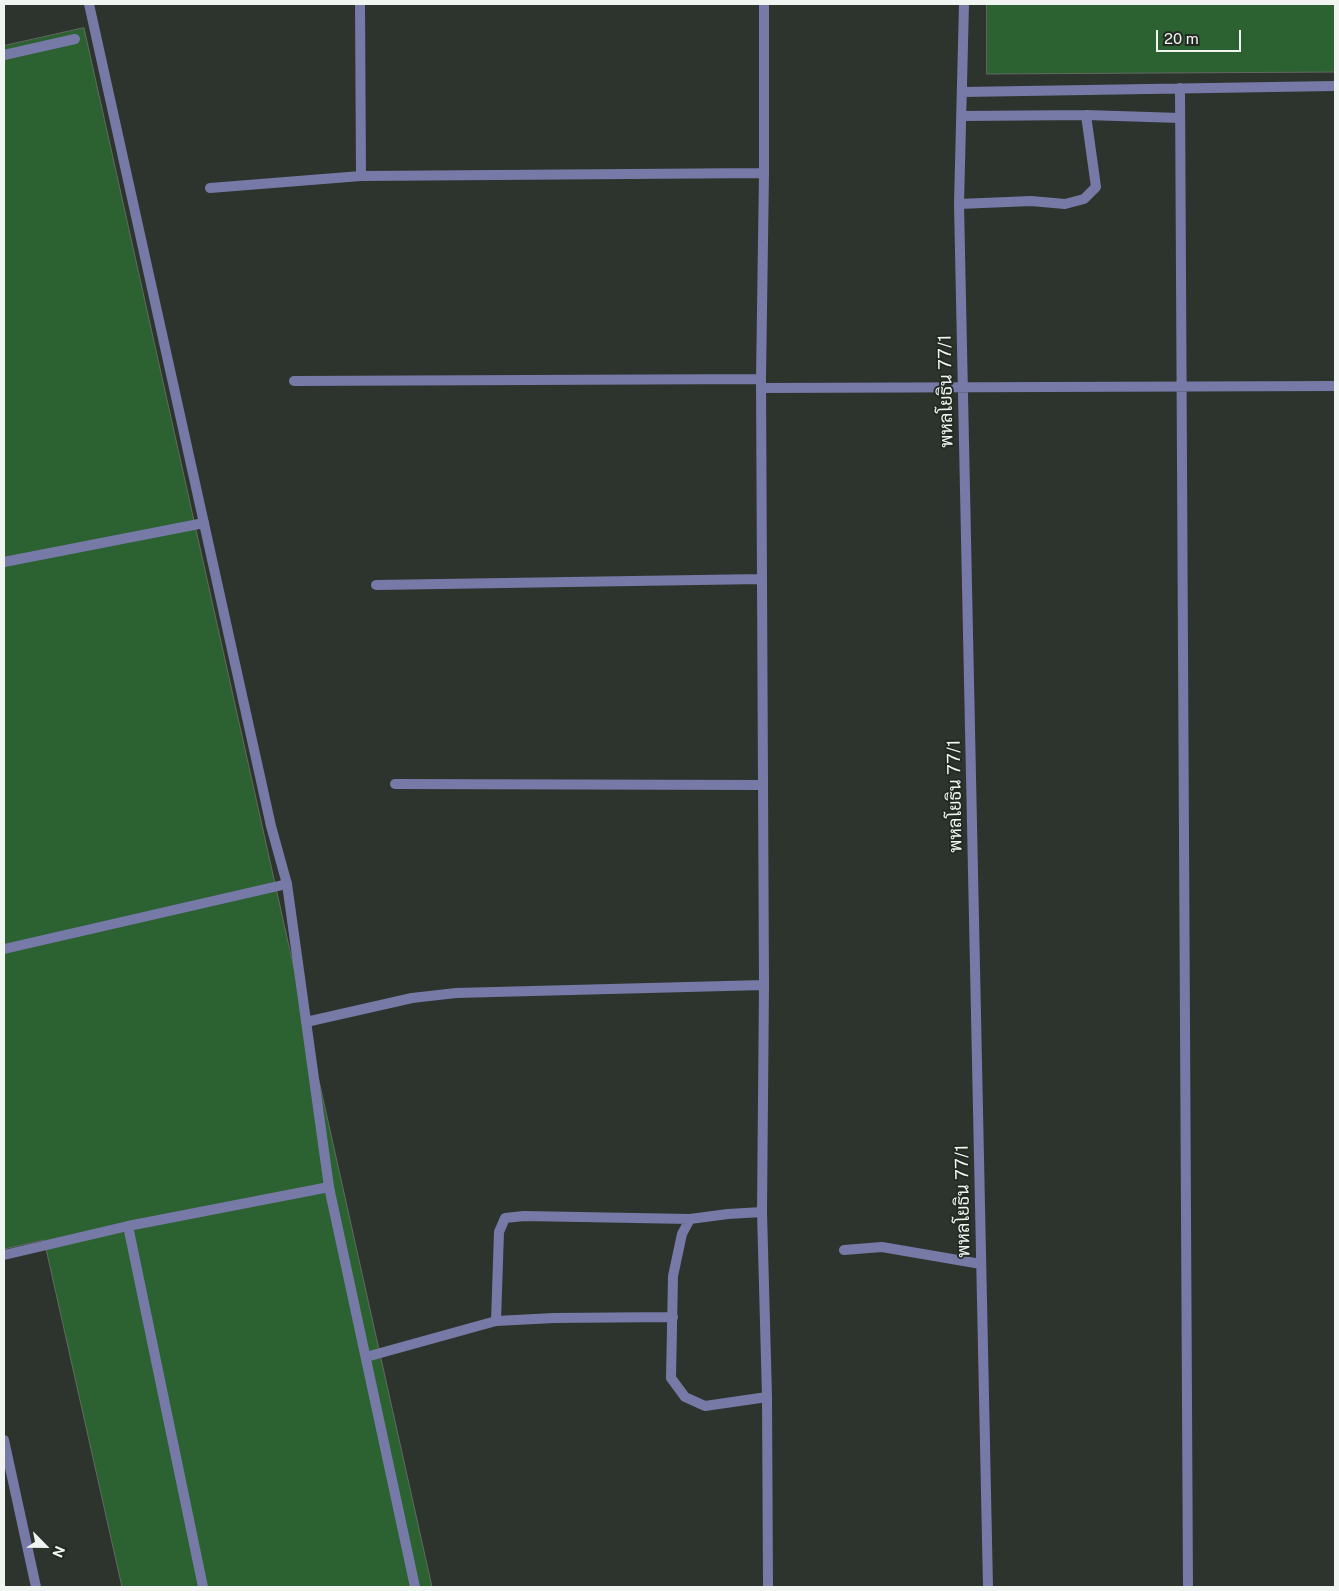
<!DOCTYPE html>
<html>
<head>
<meta charset="utf-8">
<style>
	body { margin:0 }
	#map { position:relative; width:1339px; height:1591px; overflow:hidden; background:#2d342d; font-family:"Public Sans",sans-serif }
	canvas { display:block }
	.frame { position:absolute; inset:0; border:5px solid #f1f5f1; pointer-events:none }
	.north { position:absolute; left:20px; top:1521px; width:50px; height:50px; -webkit-text-stroke:4px #232a23; paint-order:stroke; rotate:113deg; font-size:14px; font-weight:700; line-height:20px; text-align:center; color:#f1f5f1 }
	.north::after { content:''; display:block; margin:auto; width:18px; height:22px; background:#f1f5f1; clip-path:polygon(50% 0,100% 100%,50% 72%,0 100%) }
	.scale { position:absolute; left:1156px; top:30px; width:85px; height:22px; box-sizing:border-box; border:2px solid #f1f5f1; border-top:0; padding-left:6px; font-size:15px; line-height:18px; white-space:nowrap; color:#f1f5f1; -webkit-text-stroke:4px #232a23; paint-order:stroke }
</style>
</head>
<body>
<div id="map">
<canvas width="1339" height="1591"></canvas>
<div class="frame"></div>
<div class="north">N</div>
<div class="scale">20 m</div>
</div>
<script>
const context = document.querySelector('canvas').getContext('2d');
context.lineJoin = 'round';
function fill(path, color) { context.fillStyle = color; context.fill(path, 'evenodd'); }
function strokePath(path, color, width, dash) { context.strokeStyle = color; context.lineWidth = width; context.lineCap = dash ? 'butt' : 'round'; context.setLineDash(dash || []); context.stroke(path); }
function label(font, color, halo, rows, align = 'center') {
  context.font = font + ' "Public Sans",Sarabun,sans-serif'; context.lineWidth = 4; context.setLineDash([]); context.textBaseline = 'middle'; context.strokeStyle = halo; context.fillStyle = color; for (const [text, x, y, turn = 0] of rows) {
    context.save(); context.translate(x, y); context.rotate((+turn || 0) * Math.PI / 180); context.textAlign = isNaN(turn) ? turn : align; if (halo) context.strokeText(text, 0, 0); context.fillText(text, 0, 0); context.restore();
  }
}
const building = new Path2D(`
	M987,4H1335V72L987,74Z
	M84,28L432,1587H122L44,1240L4,1249V46Z`);
const lane = new Path2D(`
	M4,55L75,39
	M962,116L1086,115L1180,118
	M959,204L1031,201L1065,204L1084,199L1096,187L1086,115
	M4,562L204,523
	M4,949L287,884
	M762,1212L728,1214L690,1219L682,1234L673,1276L671,1378L685,1397L705,1406L767,1397
	M128,1226L203,1587
	M4,1255L128,1226L329,1187
	M673,1317L554,1318L496,1321L499,1232L505,1218L524,1216L690,1219
	M366,1357L496,1321
	M4,1440L36,1587`);
const street = new Path2D(`
	M89,4L271,826L287,884L329,1187L415,1587
	M360,4L361,176
	M764,4V173L761,379L764,985L762,1212L767,1397L768,1587
	M964,4L959,204L988,1587
	M1180,88L1188,1587
	M962,92L1335,86
	M210,188L361,176L764,173
	M294,381L761,379
	M761,388L1335,386
	M376,585L762,579
	M395,784L763,785
	M306,1022L412,998L456,993L764,985
	M844,1250L882,1247L981,1264`);
const streetNames = [
	["พหลโยธิน 77/1",946,391,-91],
	["พหลโยธิน 77/1",955,796,-91],
	["พหลโยธิน 77/1",963,1201,-91]
];
fill(building, '#2c6132');
strokePath(building, '#626a62', 1);
strokePath(lane, '#777aa7', 10);
strokePath(street, '#777aa7', 10);
label('18px', '#f1f5f1', '#232a23', streetNames);
</script>
</body>
</html>
